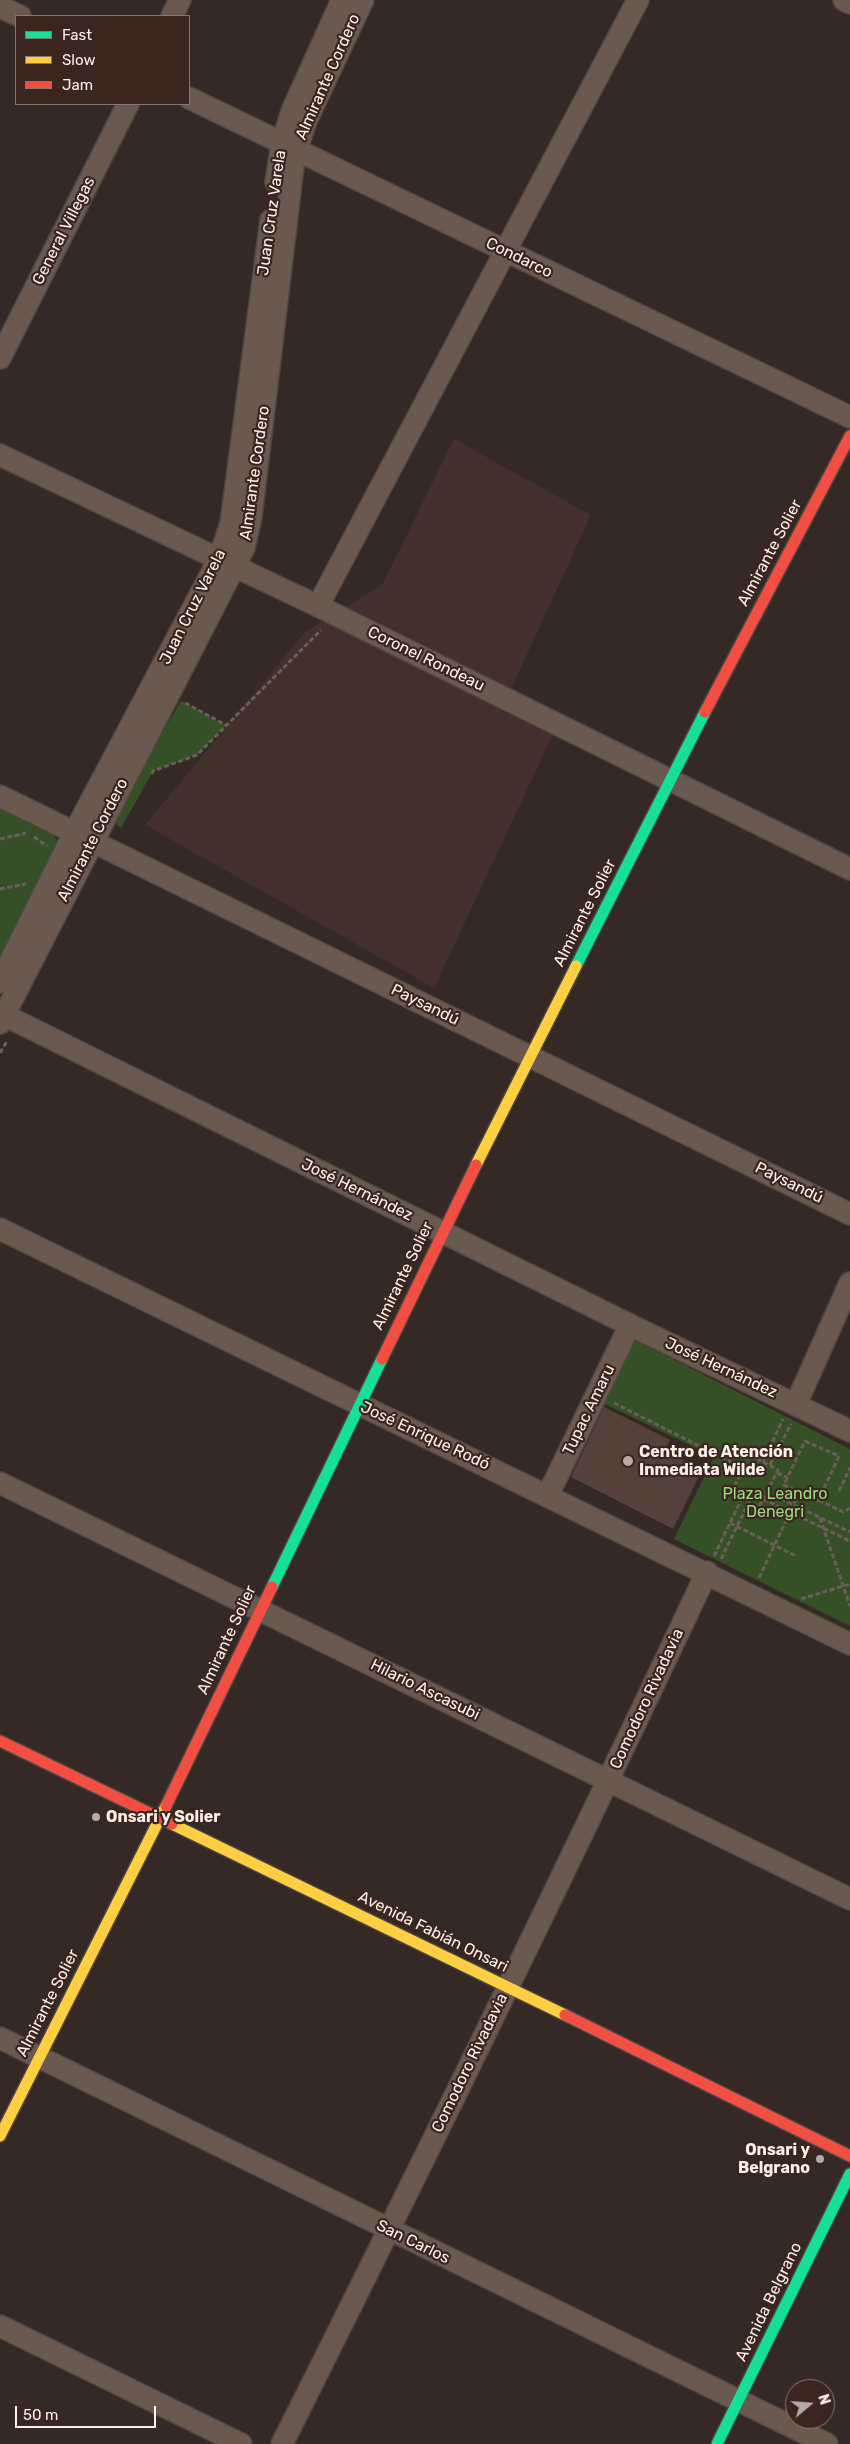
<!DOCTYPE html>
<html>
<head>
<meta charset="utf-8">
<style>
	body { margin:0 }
	#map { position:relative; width:850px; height:2444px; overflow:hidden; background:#342924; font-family:Rubik,sans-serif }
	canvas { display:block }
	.legend { position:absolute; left:15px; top:15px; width:175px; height:90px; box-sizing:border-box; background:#3a261e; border:1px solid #887670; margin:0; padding:6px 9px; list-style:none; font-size:15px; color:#fdefea }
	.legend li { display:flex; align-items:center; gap:10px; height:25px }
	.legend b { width:25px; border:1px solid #887670 }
	.north { position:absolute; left:785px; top:2379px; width:50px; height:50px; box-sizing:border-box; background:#3a261e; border:1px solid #887670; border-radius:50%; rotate:72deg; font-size:14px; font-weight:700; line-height:20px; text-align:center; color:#fdefea }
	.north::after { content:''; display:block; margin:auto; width:18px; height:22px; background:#b7aaa5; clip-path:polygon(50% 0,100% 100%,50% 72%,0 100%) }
	.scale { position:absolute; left:15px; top:2406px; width:141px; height:22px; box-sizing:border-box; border:2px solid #fdefea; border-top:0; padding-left:6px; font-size:15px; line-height:18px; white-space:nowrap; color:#fdefea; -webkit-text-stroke:4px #3a261e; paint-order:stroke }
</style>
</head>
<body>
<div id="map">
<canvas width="850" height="2444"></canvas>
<ul class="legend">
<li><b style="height:6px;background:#16e098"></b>Fast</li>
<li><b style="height:6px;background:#ffcf43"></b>Slow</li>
<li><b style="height:6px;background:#f24e42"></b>Jam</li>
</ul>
<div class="north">N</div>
<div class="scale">50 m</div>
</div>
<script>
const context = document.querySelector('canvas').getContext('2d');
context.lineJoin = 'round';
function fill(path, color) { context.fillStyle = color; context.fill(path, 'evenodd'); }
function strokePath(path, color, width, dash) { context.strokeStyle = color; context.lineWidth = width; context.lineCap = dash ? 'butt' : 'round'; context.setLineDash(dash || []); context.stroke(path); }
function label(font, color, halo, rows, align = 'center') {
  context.font = font + ' Rubik,sans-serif'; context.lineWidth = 4.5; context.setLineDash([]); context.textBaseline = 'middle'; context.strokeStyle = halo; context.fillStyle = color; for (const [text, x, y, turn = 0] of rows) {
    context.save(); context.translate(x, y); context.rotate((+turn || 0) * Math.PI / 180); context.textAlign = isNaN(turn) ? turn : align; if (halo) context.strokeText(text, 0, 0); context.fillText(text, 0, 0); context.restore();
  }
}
const commercial = new Path2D(`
	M454,439L591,515L501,711L555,730L434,988L145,825L305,632L382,585Z`);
const green = new Path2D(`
	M181,701L226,725L197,755L153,771L121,828L115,823L113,816Z
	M0,808L54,835L59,848L0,966Z
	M633,1339L850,1449V1626L674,1539L714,1457L603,1403Z`);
const building = new Path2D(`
	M604,1407L670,1440L664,1451L702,1470L673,1529L571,1477Z`);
const path = new Path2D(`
	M185,703L226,725
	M152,774L153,771L197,755L321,630
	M34,837L47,846
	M0,839L26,833
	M0,889L26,884
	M0,1053L7,1041
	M614,1403L743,1468
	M805,1441L839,1456L818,1501L784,1485Z
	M750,1455L778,1470L759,1507L731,1493Z
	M763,1462L783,1419
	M770,1465L791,1424
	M777,1473L788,1478
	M839,1491L850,1468
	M767,1492L850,1532
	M763,1499L850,1541
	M819,1500L843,1512L850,1508
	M820,1518L850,1606
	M730,1523L796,1556
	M714,1556L742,1498
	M721,1559L749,1502
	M759,1578L799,1493
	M801,1599L850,1584`);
const street = new Path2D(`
	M844,0L850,3
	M0,7L20,16
	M172,16L180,0
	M189,98L850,417
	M276,182L282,143L292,111L342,0
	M0,358L128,104
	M0,455L318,606L850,869
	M318,606L638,0
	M0,796L850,1214
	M0,982L74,833L219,559L231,523L271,220
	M0,1013L630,1325L850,1431
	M0,1023L244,548L251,517L294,158L306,121L363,0
	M0,1229L850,1644
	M796,1404L850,1283
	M0,1483L850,1899
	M548,1495L630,1325
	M0,2038L827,2444
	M0,2326L241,2444
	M282,2444C427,2155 569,1865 707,1572`);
const fast = new Path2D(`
	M576,966L705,712
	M272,1587L382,1359
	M717,2444L850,2174`);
const slow = new Path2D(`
	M476,1165L576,966
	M172,1824L565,2015
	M0,2136L166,1806`);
const jam = new Path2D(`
	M705,712L850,436
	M382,1359L476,1165
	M0,1741L172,1824
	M166,1806L272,1587
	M565,2015L850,2156`);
const markers = [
	[628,1461,6,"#b7aaa5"],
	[96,1817,5,"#b7aaa5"],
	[820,2159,5,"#b7aaa5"]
];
const streetNames = [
	["Almirante Cordero",328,77,-66],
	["Juan Cruz Varela",272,213,-82],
	["General Villegas",64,231,-63],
	["Condarco",519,258,26],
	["Almirante Cordero",255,473,-82],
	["Almirante Solier",770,553,-62],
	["Juan Cruz Varela",193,607,-63],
	["Coronel Rondeau",426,659,26],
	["Almirante Cordero",93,840,-63],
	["Almirante Solier",585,913,-63],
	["Paysandú",425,1005,26],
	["Paysandú",789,1183,26],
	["José Hernández",357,1190,26],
	["Almirante Solier",403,1276,-64],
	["José Hernández",721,1368,25],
	["Tupac Amaru",589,1410,-64],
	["José Enrique Rodó",425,1436,25],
	["Almirante Solier",227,1640,-65],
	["Hilario Ascasubi",425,1690,26],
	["Comodoro Rivadavia",647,1699,-65],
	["Avenida Fabián Onsari",433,1932,26],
	["Almirante Solier",48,2003,-63],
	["Comodoro Rivadavia",470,2063,-64],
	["San Carlos",413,2242,26],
	["Avenida Belgrano",769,2302,-64]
];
const poiNames = [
	["Centro de Atención",639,1452],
	["Inmediata Wilde",639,1470],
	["Onsari y Solier",106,1817],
	["Onsari y",810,2150,"right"],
	["Belgrano",810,2168,"right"]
];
const parkNames = [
	["Plaza Leandro",775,1494],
	["Denegri",775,1512]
];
fill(commercial, '#43302c');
fill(green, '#355027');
fill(building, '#54423a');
strokePath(street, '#4e4641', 24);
strokePath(fast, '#4e4641', 14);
strokePath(slow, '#4e4641', 14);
strokePath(jam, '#4e4641', 14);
strokePath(path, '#6a5f58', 3, [5, 2.5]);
strokePath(street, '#69594f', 21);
strokePath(fast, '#16e098', 11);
strokePath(slow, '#ffcf43', 11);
strokePath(jam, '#f24e42', 11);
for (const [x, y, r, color] of markers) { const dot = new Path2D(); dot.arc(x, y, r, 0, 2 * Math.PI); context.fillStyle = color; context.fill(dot); strokePath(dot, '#3a261e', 2); }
label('16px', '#fdefea', '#3a261e', streetNames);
label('bold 16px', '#fdefea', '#3a261e', poiNames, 'left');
label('16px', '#9ad981', '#3a261e', parkNames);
</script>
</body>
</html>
